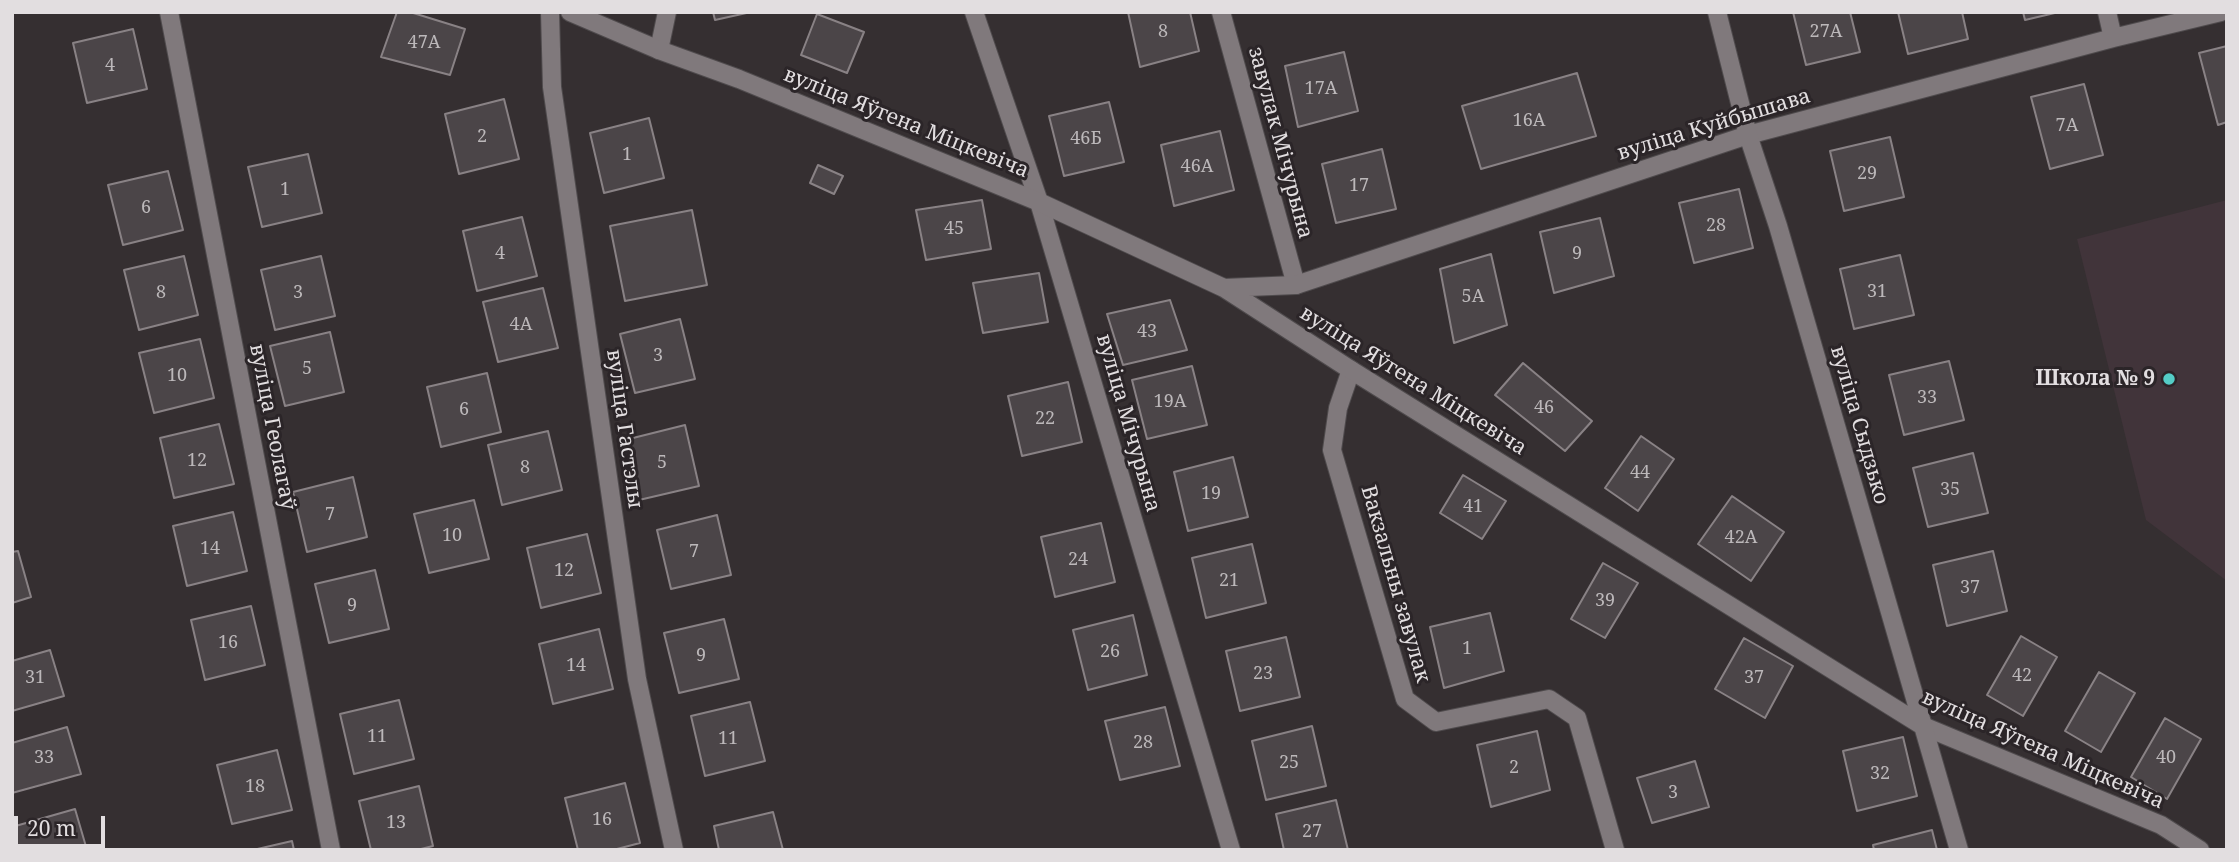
<!DOCTYPE html>
<html>
<head>
<meta charset="utf-8">
<style>
	body { margin:0 }
	#map { position:relative; width:2239px; height:862px; overflow:hidden; background:#352f31; font-family:"Noto Serif",serif }
	canvas { display:block }
	.frame { position:absolute; inset:0; border:14px solid #e2dee0; pointer-events:none }
	.scale { position:absolute; left:14px; top:816px; width:91px; height:32px; box-sizing:border-box; border:4px solid #e2dee0; border-top:0; padding-left:9px; font-size:21px; line-height:24px; white-space:nowrap; color:#e2dee0; -webkit-text-stroke:5px #2b2528; paint-order:stroke }
</style>
</head>
<body>
<div id="map">
<canvas width="2239" height="862"></canvas>
<div class="frame"></div>
<div class="scale">20 m</div>
</div>
<script>
const context = document.querySelector('canvas').getContext('2d');
context.lineJoin = 'round';
function fill(path, color) { context.fillStyle = color; context.fill(path, 'evenodd'); }
function strokePath(path, color, width, dash) { context.strokeStyle = color; context.lineWidth = width; context.lineCap = dash ? 'butt' : 'round'; context.setLineDash(dash || []); context.stroke(path); }
function label(font, color, halo, rows, align = 'center') {
  context.font = font + ' "Noto Serif",serif'; context.lineWidth = 6; context.setLineDash([]); context.textBaseline = 'middle'; context.strokeStyle = halo; context.fillStyle = color; for (const [text, x, y, turn = 0] of rows) {
    context.save(); context.translate(x, y); context.rotate((+turn || 0) * Math.PI / 180); context.textAlign = isNaN(turn) ? turn : align; if (halo) context.strokeText(text, 0, 0); context.fillText(text, 0, 0); context.restore();
  }
}
const built = new Path2D(`
	M2227,200V581L2146,520L2077,239Z`);
const building = new Path2D(`
	M397,12H410L465,29L450,75L381,57Z
	M713,12H751L715,20Z
	M1128,12H1190L1199,51L1140,67Z
	M1793,12H1850L1860,52L1806,65Z
	M1898,12H1962L1968,39L1908,54Z
	M2023,12H2059L2025,20Z
	M817,14L864,32L847,73L801,55Z
	M133,29L147,89L87,103L73,43Z
	M2227,46V122L2218,125L2199,53Z
	M1344,52L1358,111L1298,127L1285,66Z
	M1577,73L1596,136L1481,169L1462,106Z
	M2084,84L2103,155L2050,169L2031,97Z
	M504,99L519,159L459,174L445,114Z
	M1109,102L1124,162L1064,176L1049,116Z
	M649,118L664,178L604,193L590,133Z
	M1220,131L1234,190L1174,206L1161,145Z
	M1890,137L1904,197L1844,211L1830,151Z
	M1382,149L1396,209L1336,223L1322,164Z
	M308,154L322,213L262,227L248,167Z
	M818,165L843,176L834,194L810,183Z
	M168,171L183,230L123,245L108,185Z
	M1739,189L1753,248L1694,263L1679,203Z
	M982,200L991,249L926,260L916,210Z
	M692,210L707,285L625,301L610,226Z
	M522,217L537,276L477,291L463,231Z
	M1600,218L1614,276L1554,293L1540,232Z
	M1491,254L1507,325L1454,343L1440,269Z
	M1900,255L1914,315L1854,329L1840,269Z
	M184,256L198,315L139,330L124,270Z
	M321,256L335,316L275,330L261,270Z
	M1039,273L1048,322L983,333L973,283Z
	M543,288L558,348L498,362L483,302Z
	M1170,300L1187,350L1123,365L1107,314Z
	M680,319L695,379L635,393L620,334Z
	M330,332L344,392L285,406L270,346Z
	M200,339L214,398L154,413L139,353Z
	M1949,361L1964,420L1904,435L1889,375Z
	M1523,363L1592,421L1565,451L1495,395Z
	M1192,366L1207,425L1147,439L1132,380Z
	M487,373L501,432L441,447L427,387Z
	M1068,382L1082,442L1022,456L1008,396Z
	M219,424L234,484L174,498L160,438Z
	M685,425L699,486L639,500L625,440Z
	M548,431L562,490L502,505L488,445Z
	M1641,436L1674,459L1638,511L1605,488Z
	M1973,453L1988,513L1928,527L1913,468Z
	M1233,457L1248,517L1188,531L1174,472Z
	M1463,475L1506,501L1482,539L1440,513Z
	M353,477L367,537L307,552L293,492Z
	M1732,496L1784,532L1751,581L1698,544Z
	M474,500L489,559L429,573L414,514Z
	M233,512L247,571L187,586L173,526Z
	M717,515L731,575L671,589L657,530Z
	M1101,523L1115,582L1055,597L1041,537Z
	M587,534L601,593L541,608L527,548Z
	M1252,544L1266,603L1206,618L1192,558Z
	M18,551L31,597L12,603V552Z
	M1993,551L2007,611L1947,626L1933,565Z
	M1603,563L1638,583L1605,638L1571,619Z
	M375,570L389,629L329,643L315,584Z
	M251,606L265,665L205,680L191,620Z
	M1490,613L1504,671L1444,688L1430,627Z
	M1133,615L1147,675L1088,690L1073,630Z
	M724,619L739,679L679,693L664,633Z
	M599,629L613,689L553,704L539,644Z
	M2021,636L2057,657L2023,716L1987,695Z
	M1286,637L1300,697L1240,711L1226,651Z
	M1744,638L1793,666L1765,718L1715,689Z
	M50,650L64,696L12,711V661Z
	M2099,672L2135,693L2101,752L2065,731Z
	M399,700L414,759L354,774L340,714Z
	M750,702L765,761L705,776L691,716Z
	M1165,707L1180,766L1120,780L1105,721Z
	M2165,718L2201,739L2167,799L2131,777Z
	M1312,726L1326,786L1266,800L1252,741Z
	M67,727L81,774L12,793V743Z
	M1537,731L1550,790L1491,807L1477,745Z
	M1903,737L1917,796L1857,811L1843,751Z
	M277,750L292,810L232,824L217,765Z
	M1695,761L1709,807L1652,823L1637,778Z
	M625,783L640,843L613,850H578L565,798Z
	M419,786L433,846L417,850H371L359,801Z
	M1336,800L1348,850H1284L1276,814Z
	M75,809L87,850H12V827Z
	M773,812L783,850H719L714,826Z
	M1932,830L1937,850H1874L1873,845Z
	M292,841L294,850H253Z`);
const street = new Path2D(`
	M169,12L331,850
	M550,12L552,87L637,679L674,850
	M974,12L1039,202L1231,850
	M1221,12L1296,285
	M2107,12L2113,38
	M659,50L667,12
	M1748,135L2113,38L2221,12
	M1351,370L1338,408L1332,450L1405,699L1436,722L1549,699L1577,718L1615,850
	M1923,726L2161,825L2200,850`);
const secondary = new Path2D(`
	M570,12L659,50L739,79L1039,202L1224,288L1351,370L1923,726
	M1717,12L1748,135L1778,226L1959,850
	M1224,288L1296,285L1748,135`);
const markers = [
	[2169,379,7,"#54cdc6"]
];
const numberNames = [
	["8",1163,32],
	["27А",1826,32],
	["47А",424,43],
	["4",110,66],
	["17А",1321,89],
	["16А",1529,121],
	["7А",2067,126],
	["2",482,137],
	["46Б",1086,139],
	["1",627,155],
	["46А",1197,167],
	["29",1867,174],
	["17",1359,186],
	["1",285,190],
	["6",146,208],
	["28",1716,226],
	["45",954,229],
	["4",500,254],
	["9",1577,254],
	["31",1877,292],
	["8",161,293],
	["3",298,293],
	["5А",1473,297],
	["4А",521,325],
	["43",1147,332],
	["3",658,356],
	["5",307,369],
	["10",177,376],
	["33",1927,398],
	["19А",1170,402],
	["46",1544,408],
	["6",464,410],
	["22",1045,419],
	["12",197,461],
	["5",662,463],
	["8",525,468],
	["44",1640,473],
	["35",1950,490],
	["19",1211,494],
	["41",1473,507],
	["7",330,515],
	["10",452,536],
	["42А",1741,538],
	["14",210,549],
	["7",694,552],
	["24",1078,560],
	["12",564,571],
	["21",1229,581],
	["37",1970,588],
	["39",1605,601],
	["9",352,606],
	["16",228,643],
	["1",1467,649],
	["26",1110,652],
	["9",701,656],
	["14",576,666],
	["23",1263,674],
	["42",2022,676],
	["31",35,678],
	["37",1754,678],
	["11",377,737],
	["11",728,739],
	["28",1143,743],
	["33",44,758],
	["40",2166,758],
	["25",1289,763],
	["2",1514,768],
	["32",1880,774],
	["18",255,787],
	["3",1673,793],
	["16",602,820],
	["13",396,823],
	["27",1312,832]
];
const streetNames = [
	["вуліца Яўгена Міцкевіча",906,123,22],
	["вуліца Куйбышава",1714,125,-17],
	["завулак Мічурына",1280,143,75],
	["вуліца Яўгена Міцкевіча",1413,381,32],
	["вуліца Мічурына",1128,423,74],
	["вуліца Сыдзько",1859,425,74],
	["вуліца Геолагаў",272,427,79],
	["вуліца Гастэлы",624,429,82],
	["Вакзальны завулак",1395,584,74],
	["вуліца Яўгена Міцкевіча",2043,750,24]
];
const poiNames = [
	["Школа № 9",2155,379]
];
fill(built, '#41343a');
fill(building, '#4b4548');
strokePath(building, '#898285', 2);
strokePath(street, '#4f4b4d', 20);
strokePath(secondary, '#4f4b4d', 20);
strokePath(street, '#80797c', 18);
strokePath(secondary, '#80797c', 18);
for (const [x, y, r, color] of markers) { const dot = new Path2D(); dot.arc(x, y, r, 0, 2 * Math.PI); context.fillStyle = color; context.fill(dot); strokePath(dot, '#2b2528', 2.5); }
label('18px', '#bcb8ba', null, numberNames);
label('21px', '#e2dee0', '#2b2528', streetNames);
label('bold 21px', '#e2dee0', '#2b2528', poiNames, 'right');
</script>
</body>
</html>
